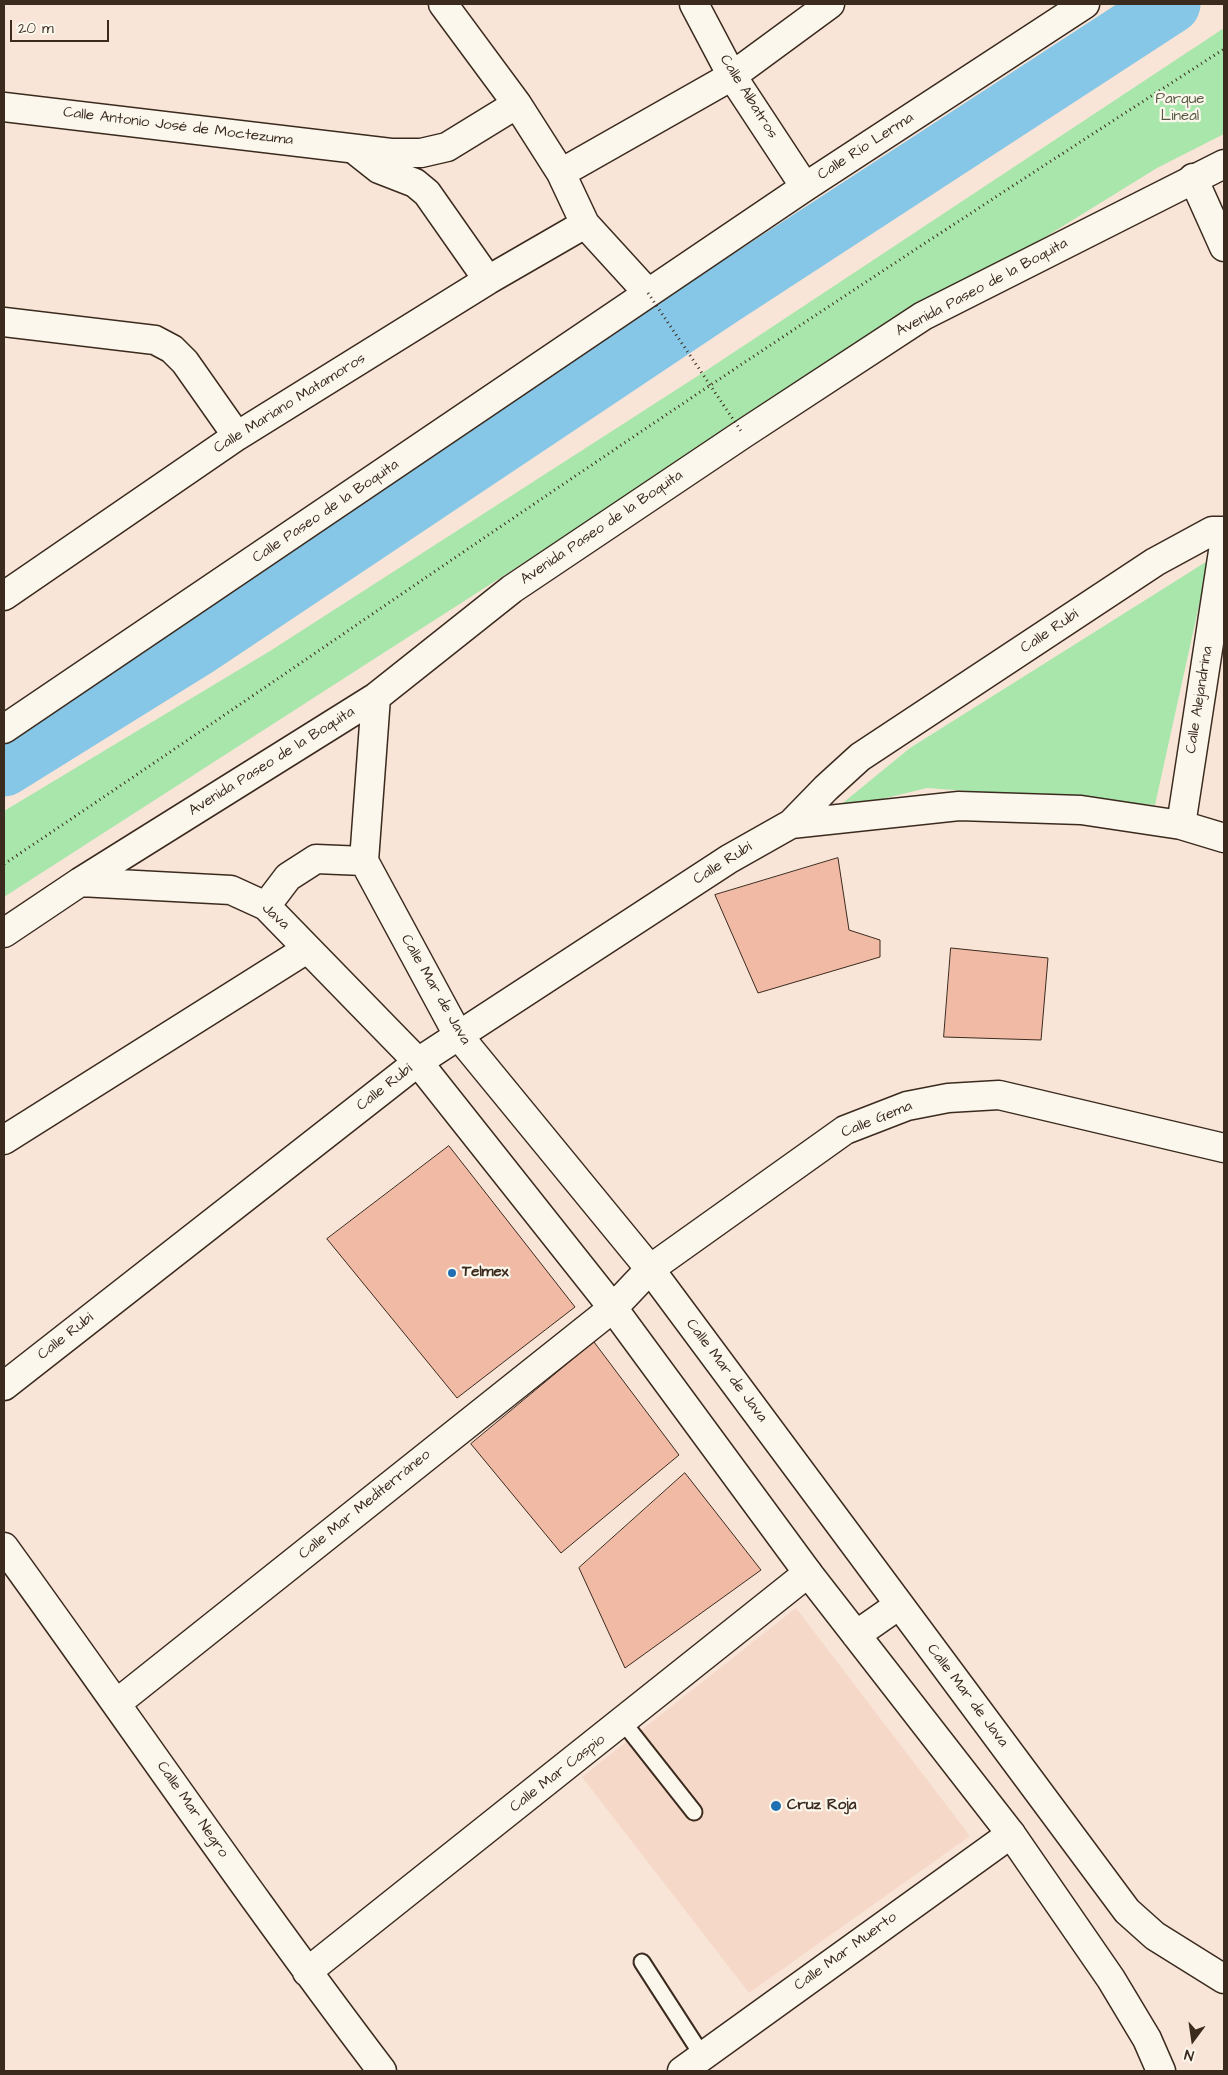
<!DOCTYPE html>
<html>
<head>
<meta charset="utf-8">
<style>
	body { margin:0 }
	#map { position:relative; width:1228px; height:2075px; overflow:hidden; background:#f8e5d7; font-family:"Architects Daughter",sans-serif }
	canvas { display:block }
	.frame { position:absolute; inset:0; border:5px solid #3b2a1e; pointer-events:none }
	.north { position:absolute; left:1168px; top:2015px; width:50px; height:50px; -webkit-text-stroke:4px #fbf7ec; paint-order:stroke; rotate:194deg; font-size:14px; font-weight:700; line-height:20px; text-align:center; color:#3b2a1e }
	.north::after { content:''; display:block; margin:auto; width:18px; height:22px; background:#3b2a1e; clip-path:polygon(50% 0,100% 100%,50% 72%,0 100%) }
	.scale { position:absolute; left:10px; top:20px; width:99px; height:22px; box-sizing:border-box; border:2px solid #3b2a1e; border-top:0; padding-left:6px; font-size:15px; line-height:18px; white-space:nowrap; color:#3b2a1e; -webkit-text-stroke:4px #fbf7ec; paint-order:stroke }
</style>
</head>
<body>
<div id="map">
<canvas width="1228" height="2075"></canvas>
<div class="frame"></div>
<div class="north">N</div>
<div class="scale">20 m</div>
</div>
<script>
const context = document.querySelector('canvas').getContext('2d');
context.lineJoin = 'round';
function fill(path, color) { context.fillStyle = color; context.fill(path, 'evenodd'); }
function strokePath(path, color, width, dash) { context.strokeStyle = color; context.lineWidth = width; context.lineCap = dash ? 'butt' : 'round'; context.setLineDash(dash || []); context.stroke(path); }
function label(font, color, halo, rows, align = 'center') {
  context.font = font + ' "Architects Daughter",sans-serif'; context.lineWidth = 4.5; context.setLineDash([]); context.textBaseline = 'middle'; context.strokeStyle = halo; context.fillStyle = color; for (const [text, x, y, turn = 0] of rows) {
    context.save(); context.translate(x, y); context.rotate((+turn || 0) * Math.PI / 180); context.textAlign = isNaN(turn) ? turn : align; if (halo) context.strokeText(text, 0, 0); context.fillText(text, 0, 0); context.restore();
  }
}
const built = new Path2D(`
	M796,1608L970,1836L749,1993L582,1777Z`);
const green = new Path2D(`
	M1224,28V134L1157,168L668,470L4,897V811L270,651L710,368Z
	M1209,560L1155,805L927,788L833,811L910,748Z`);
const river = new Path2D(`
	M4,767L197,647L721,297L1171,4`);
const building = new Path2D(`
	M838,858L849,930L880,940V957L758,993L715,895Z
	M951,948L1048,958L1041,1040L944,1037Z
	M449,1146L575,1307L457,1398L327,1239Z
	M594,1342L679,1455L561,1553L471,1444Z
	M685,1473L761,1570L625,1668L579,1568Z`);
const path = new Path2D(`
	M4,864C206,729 406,590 608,454C812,316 1018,182 1224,49`);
const lane = new Path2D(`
	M623,1722L694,1812
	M642,1962L702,2055`);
const street = new Path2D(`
	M443,4L517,104L561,173L585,224L648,293
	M694,4L732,76L805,187
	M4,107L391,153H421L447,147L517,104
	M355,150L379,169L415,183L427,193L488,280
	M561,173L732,76L830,4
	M1193,178L1224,247
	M4,322L155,340L172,349L185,362L237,436
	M4,596L237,436L488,280L585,224
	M4,729L805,187L1085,4
	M791,824L826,788L860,757L1155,562L1212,531H1224
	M1181,825L1224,545
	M4,1140L307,949
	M4,1386L418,1062L729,859L791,824L959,806L1081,810L1181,825L1224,838
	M4,1547C130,1721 252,1900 382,2071
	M117,1703L613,1308L650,1269L845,1130L907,1106L948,1098L999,1095L1224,1148
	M307,1972L808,1573
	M682,2071L1011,1834`);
const secondary = new Path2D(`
	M376,697L364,861L458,1035L650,1269L1127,1911L1155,1936L1224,1979
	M80,882L231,890L266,906L418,1062L613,1308L808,1573L1011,1834L1111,1979L1147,2039L1161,2071
	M266,906L288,877L316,859L364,861
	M4,933L80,882L376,697L512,589L743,434L923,316L1224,164
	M856,1635L899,1605`);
const pathBridge = new Path2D(`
	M648,293L743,434`);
const markers = [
	[452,1273,5,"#1f6fb2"],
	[776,1806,6,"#1f6fb2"]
];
const streetNames = [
	["Calle Albatros",748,97,58],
	["Calle Antonio José de Moctezuma",178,127,7],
	["Calle Río Lerma",866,147,-33],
	["Avenida Paseo de la Boquita",982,288,-28],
	["Calle Mariano Matamoros",290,404,-32],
	["Calle Paseo de la Boquita",326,512,-34],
	["Avenida Paseo de la Boquita",602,528,-34],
	["Calle Rubí",1050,632,-34],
	["Calle Alejandrina",1200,700,-81],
	["Avenida Paseo de la Boquita",272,762,-32],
	["Calle Rubí",723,864,-32],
	["Java",275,917,42],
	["Calle Mar de Java",435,990,60],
	["Calle Rubí",385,1088,-38],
	["Calle Gema",877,1120,-22],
	["Calle Rubí",66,1337,-38],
	["Calle Mar de Java",726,1371,53],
	["Calle Mar Mediterráneo",365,1505,-39],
	["Calle Mar de Java",967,1696,53],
	["Calle Mar Caspio",558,1774,-38],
	["Calle Mar Negro",192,1810,55],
	["Calle Mar Muerto",846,1952,-36]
];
const parkNames = [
	["Parque",1180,100],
	["Lineal",1180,117]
];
const poiNames = [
	["Telmex",462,1273],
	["Cruz Roja",787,1806]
];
fill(built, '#f6d8c8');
fill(green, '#a9e6ac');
strokePath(river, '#86c7e7', 59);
fill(building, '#f0baa5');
strokePath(building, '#3b2a1e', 1);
strokePath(lane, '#3b2a1e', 19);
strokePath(street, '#3b2a1e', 31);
strokePath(secondary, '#3b2a1e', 31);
strokePath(path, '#3b2a1e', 3, [1, 4]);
strokePath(lane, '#fbf7ec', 15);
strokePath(street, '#fbf7ec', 28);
strokePath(secondary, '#fbf7ec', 28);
strokePath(pathBridge, '#3b2a1e', 3, [1, 4]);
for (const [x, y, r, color] of markers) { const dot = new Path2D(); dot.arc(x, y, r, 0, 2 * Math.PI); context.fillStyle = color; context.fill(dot); strokePath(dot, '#fbf7ec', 2); }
label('15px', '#3b2a1e', '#fbf7ec', streetNames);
label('15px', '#565942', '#fbf7ec', parkNames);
label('bold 15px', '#3b2a1e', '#fbf7ec', poiNames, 'left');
</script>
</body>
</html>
